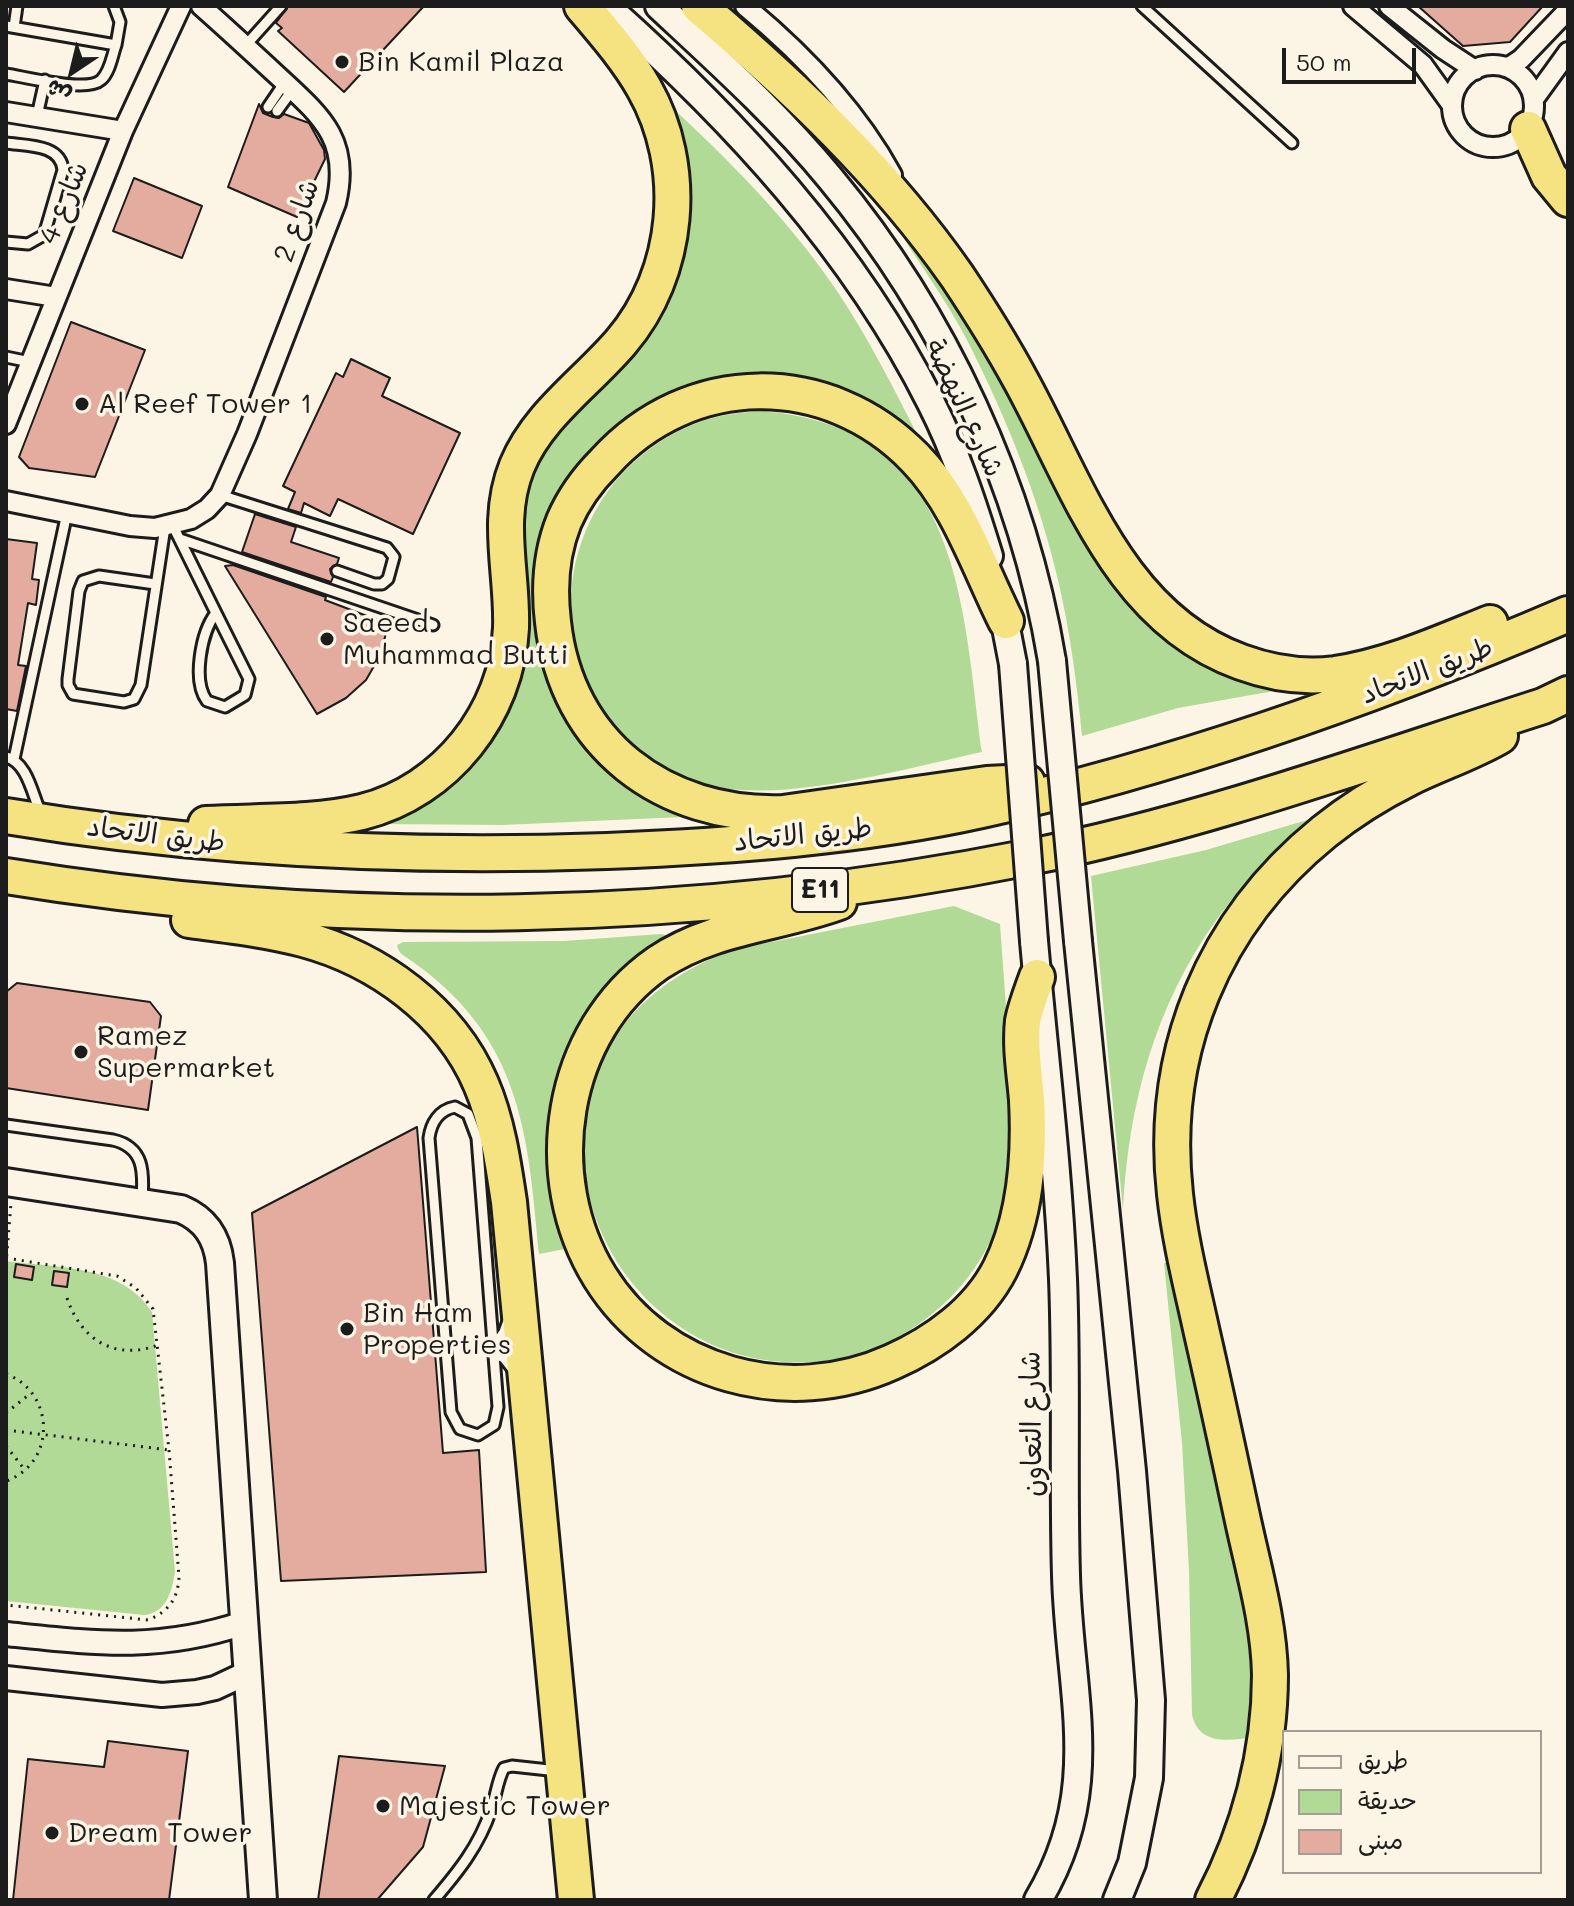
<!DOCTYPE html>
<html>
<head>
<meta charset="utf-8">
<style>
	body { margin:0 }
	#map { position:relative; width:1574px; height:1906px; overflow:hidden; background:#fcf5e5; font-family:Mali,"Playpen Sans Arabic",sans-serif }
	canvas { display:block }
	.frame { position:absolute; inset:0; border:8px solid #1c1c1c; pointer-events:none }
	.legend { position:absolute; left:1282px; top:1730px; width:260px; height:144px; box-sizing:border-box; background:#fcf5e5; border:2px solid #a29e95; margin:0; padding:10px 14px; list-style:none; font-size:24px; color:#1c1c1c }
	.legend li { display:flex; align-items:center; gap:16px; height:40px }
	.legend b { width:40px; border:2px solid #a29e95 }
	.north { position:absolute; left:32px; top:32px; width:80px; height:80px; -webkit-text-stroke:6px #fcf5e5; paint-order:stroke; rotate:215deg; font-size:22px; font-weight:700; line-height:32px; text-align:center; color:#1c1c1c }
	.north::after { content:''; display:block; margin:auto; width:28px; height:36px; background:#1c1c1c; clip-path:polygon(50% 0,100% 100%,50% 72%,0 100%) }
	.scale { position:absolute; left:1282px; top:48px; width:134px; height:36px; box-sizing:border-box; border:4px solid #1c1c1c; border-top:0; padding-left:10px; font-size:24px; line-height:28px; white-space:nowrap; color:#1c1c1c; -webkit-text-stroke:6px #fcf5e5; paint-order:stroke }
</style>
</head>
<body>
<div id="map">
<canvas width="1574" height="1906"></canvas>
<div class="frame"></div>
<ul class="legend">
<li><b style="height:10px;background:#fcf5e5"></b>طريق</li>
<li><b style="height:22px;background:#b1da97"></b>حديقة</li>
<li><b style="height:22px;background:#e4ac9e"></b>مبنى</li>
</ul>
<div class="north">ش</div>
<div class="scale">50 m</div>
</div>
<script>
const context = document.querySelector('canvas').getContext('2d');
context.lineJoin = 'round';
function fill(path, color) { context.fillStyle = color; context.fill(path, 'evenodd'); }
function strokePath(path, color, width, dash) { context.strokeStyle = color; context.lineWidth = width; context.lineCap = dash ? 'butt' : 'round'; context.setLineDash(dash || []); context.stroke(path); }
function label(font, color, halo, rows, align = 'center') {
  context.font = font + ' Mali,"Playpen Sans Arabic",sans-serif'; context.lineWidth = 7; context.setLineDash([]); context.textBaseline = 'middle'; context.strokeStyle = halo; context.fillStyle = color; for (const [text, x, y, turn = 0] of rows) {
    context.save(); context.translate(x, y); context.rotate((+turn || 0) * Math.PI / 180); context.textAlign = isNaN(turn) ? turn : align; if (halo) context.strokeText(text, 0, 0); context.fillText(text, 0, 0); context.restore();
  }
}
const green = new Path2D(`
	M666,102C728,159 789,220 837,291C869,339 894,389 920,440L885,414L659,402L535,583L536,631L552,693L577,737L615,775L682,817L503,825L384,824L416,811L441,794L461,775L488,742L518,553L525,492L536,463L675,276L685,242L688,205Z
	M888,213L945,285L1161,633C1201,666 1222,671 1271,683L1275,687L1274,691L1178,708L1082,736C1077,684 1070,631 1058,580C1039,498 1006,417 968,342C945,297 914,257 888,213Z
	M763,411C960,428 962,597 982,752C906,768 788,803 713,786C673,777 639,753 613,722C530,620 576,469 697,423C718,415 741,412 763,411Z
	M1307,820C1275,851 1243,883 1217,919C1155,1005 1128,1105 1123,1210L1091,876L1206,850Z
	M954,906L1000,924C1005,996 1012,1068 1009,1141C1008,1164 1007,1190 1001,1213C985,1267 947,1309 900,1336C861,1359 816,1366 772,1361C625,1343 536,1177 610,1046C638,997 680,971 731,950Z
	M661,934L666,935L668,939L554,1098L548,1161L554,1206L570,1248L539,1254C531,1173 527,1088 475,1021C458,998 436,978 413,962C405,956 398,954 397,945L403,942L564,941Z
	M6,1261C57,1268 121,1264 152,1312L175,1572C172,1592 166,1613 144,1615L6,1601Z
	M1164,1263H1171L1236,1560L1253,1660V1737C1228,1741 1199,1745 1192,1715L1189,1571L1182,1443Z`);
const building = new Path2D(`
	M288,6H424L344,92L278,31L282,28L276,23Z
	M1418,6H1543L1510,42L1463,46Z
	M259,104L263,113L273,117L279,118L284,114L309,123L324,150L325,159L297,217L228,187Z
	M134,178L202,206L182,258L113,231Z
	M71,322L145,350L95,477L29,468L19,457Z
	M351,359L390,378L382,396L460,433L413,534L338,499L330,516L304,503L301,513L288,509L295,492L283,486L336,373L343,377Z
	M255,514L296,527L291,542L339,558L337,564L330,569L333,577L331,582L242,552Z
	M6,539L37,543L32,579L39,580L36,605L28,603L18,665L26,666L17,711L6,709Z
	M233,565L326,597L325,600L388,624L381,654L366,680L346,698L317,714L225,566Z
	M17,983L150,1002L161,1016L148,1110L6,1088V992Z
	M417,1127L443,1453L479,1450L486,1572L281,1581L252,1213Z
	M16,1264L34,1267L32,1280L14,1277Z
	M54,1271L69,1273L67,1287L52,1285Z
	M108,1741L188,1751L169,1900H13L28,1759L104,1767Z
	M339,1756L445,1766L423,1847L377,1900H318Z`);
const path = new Path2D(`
	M6,1258L117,1276L136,1288L153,1309L169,1450L179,1577C178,1599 168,1612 148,1620L6,1605
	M6,1264L11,1203
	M67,1298C81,1340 115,1361 158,1345
	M6,1374C55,1392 57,1463 6,1481
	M6,1413L31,1393
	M6,1430L169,1450
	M6,1446L25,1470`);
const service = new Path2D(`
	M114,6L120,22L116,45
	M1142,6L1292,143
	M6,26L116,45C112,56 110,72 101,80C87,93 26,77 6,74
	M14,27L17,6
	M246,45L281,6
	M268,107L285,82
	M277,111L293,89
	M37,116L45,80
	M6,143C27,146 61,144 63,170L44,235L28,244L6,242
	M6,357L30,362
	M220,495L387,548L394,557L388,579L382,584H374L337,571
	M173,526L216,613
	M180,539L433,625
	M155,584L99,576L83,581L79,591L68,679V685L73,694L124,702L134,699L141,685L165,527
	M216,613L249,679L245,695L225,707L207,701C192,681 201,632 216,613Z
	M6,757C27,762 32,793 40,811
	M14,759L67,513
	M455,1107L468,1114L477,1138L498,1407L494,1425L478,1435L460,1429L451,1412L429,1138C431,1123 439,1110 455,1107Z
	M6,1125L113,1140C144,1147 144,1172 142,1199
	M493,1348L504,1332L508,1321
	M493,1353L504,1358L514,1371
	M434,1900C458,1872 479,1846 491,1810C496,1797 497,1781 504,1768L512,1766L558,1771`);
const minor = new Path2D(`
	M745,6C803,54 856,109 892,175
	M1353,6L1423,65L1451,104
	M1389,6L1443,49L1475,70
	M1452 106a41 41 0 1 1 82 0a41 41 0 1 1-82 0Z
	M1509,67L1521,59L1568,10
	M1534,99L1568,52
	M6,112L123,131
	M6,289L56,297
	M6,424L123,131L181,6
	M6,501L130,526L155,528L191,519L207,509L220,495L247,434L336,203C351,140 321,116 279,77C253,53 227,29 201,6`);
const tertiary = new Path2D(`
	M6,1634C94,1643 157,1652 244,1623
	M6,1678L162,1695L197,1692L215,1688L247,1673`);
const secondary = new Path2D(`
	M606,6C733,119 854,249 931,403C956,452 973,504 989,556
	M659,6C718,61 779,116 830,178C944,315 1023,485 1052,661
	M1001,602L1013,664
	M1034,941C1044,1054 1058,1165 1063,1279C1067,1377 1063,1477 1066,1575C1069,1694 1105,1789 1038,1900
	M1078,941L1132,1471L1151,1700L1149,1778L1132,1863L1117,1900
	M6,1182L181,1209C205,1219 217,1237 220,1263L263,1900`);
const motorway = new Path2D(`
	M699,6C794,87 885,173 957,276C979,309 1001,344 1020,379C1077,482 1118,618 1241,662C1271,673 1303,678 1335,674C1389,666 1440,643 1490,623
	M1528,129L1549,176L1568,199
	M1006,621C979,567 958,502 915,458C828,368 689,369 605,462C589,478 573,500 564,521C551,553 549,589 553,622C566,745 664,817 783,813L987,784L1027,782
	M6,816C205,849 406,858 607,851C731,846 860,837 982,810C1183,765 1379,695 1568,614
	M206,824C257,821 312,824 362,812C446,791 507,713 511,628C513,573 495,520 517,466C538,415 586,383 621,342C680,273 689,167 644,88C627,58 604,32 582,6
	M6,876C343,931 695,924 1030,857C1205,822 1374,760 1543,706L1568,694
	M839,902C779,924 713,926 658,963C559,1032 538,1177 600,1277C661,1375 788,1409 892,1362C935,1343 978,1312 1000,1269C1026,1217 1030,1157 1027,1100C1025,1075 1020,1047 1023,1021C1026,1006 1032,991 1037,977
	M189,920C227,925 265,929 303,939C378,959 450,1011 481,1084C497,1121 503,1162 509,1202L576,1900
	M1213,1900C1249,1831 1270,1753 1270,1675C1269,1621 1253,1568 1242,1516C1229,1455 1216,1394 1202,1333C1192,1287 1180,1241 1175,1194C1159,1052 1213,922 1324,832C1350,811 1379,793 1409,778C1439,763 1471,753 1500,736`);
const secondaryBridge = new Path2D(`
	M1052,661L1078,941
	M1013,664L1034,941`);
const markers = [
	[342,62,8,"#1c1c1c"],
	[82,404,8,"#1c1c1c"],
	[327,639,8,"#1c1c1c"],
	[81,1052,8,"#1c1c1c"],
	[347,1329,8,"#1c1c1c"],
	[383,1806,8,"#1c1c1c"],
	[52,1833,8,"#1c1c1c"]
];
const shields = [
	[820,890,56]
];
const shieldNames = [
	["E11",820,890]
];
const poiNames = [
	["Bin Kamil Plaza",358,62],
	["Al Reef Tower 1",98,404],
	["Saeed",343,623],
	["Muhammad Butti",343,655],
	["Ramez",97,1036],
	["Supermarket",97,1068],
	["Bin Ham",363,1313],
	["Properties",363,1345],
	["Majestic Tower",399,1806],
	["Dream Tower",68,1833]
];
const streetNames = [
	["شارع 4",64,203,-68],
	["شارع 2",297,221,-71],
	["شارع النهضة",964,408,65],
	["طريق الاتحاد",1427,671,-21],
	["طريق الاتحاد",156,835,7],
	["طريق الاتحاد",803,835,-6],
	["شارع التعاون",1032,1424,-91]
];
fill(green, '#b1da97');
fill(building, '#e4ac9e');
strokePath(building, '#1c1c1c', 2);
strokePath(service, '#1c1c1c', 15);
strokePath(minor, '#1c1c1c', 24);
strokePath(tertiary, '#1c1c1c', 28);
strokePath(secondary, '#1c1c1c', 32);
strokePath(motorway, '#1c1c1c', 40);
strokePath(path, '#1c1c1c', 3, [2, 6]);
strokePath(service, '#fcf5e5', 9);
strokePath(minor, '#fcf5e5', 18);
strokePath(tertiary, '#fcf5e5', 22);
strokePath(secondary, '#fcf5e5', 26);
strokePath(motorway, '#f5e382', 34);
strokePath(secondaryBridge, '#1c1c1c', 32, []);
strokePath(secondaryBridge, '#fcf5e5', 26);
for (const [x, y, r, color] of markers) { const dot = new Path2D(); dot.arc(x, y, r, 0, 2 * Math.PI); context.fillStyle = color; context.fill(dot); strokePath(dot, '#fcf5e5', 3); }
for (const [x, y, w] of shields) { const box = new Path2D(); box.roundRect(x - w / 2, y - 22, w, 44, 6); context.fillStyle = '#fcf5e5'; context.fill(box); strokePath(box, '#1c1c1c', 2); }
label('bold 26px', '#1c1c1c', null, shieldNames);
label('28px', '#1c1c1c', '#fcf5e5', poiNames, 'left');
label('28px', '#1c1c1c', '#fcf5e5', streetNames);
</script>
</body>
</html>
